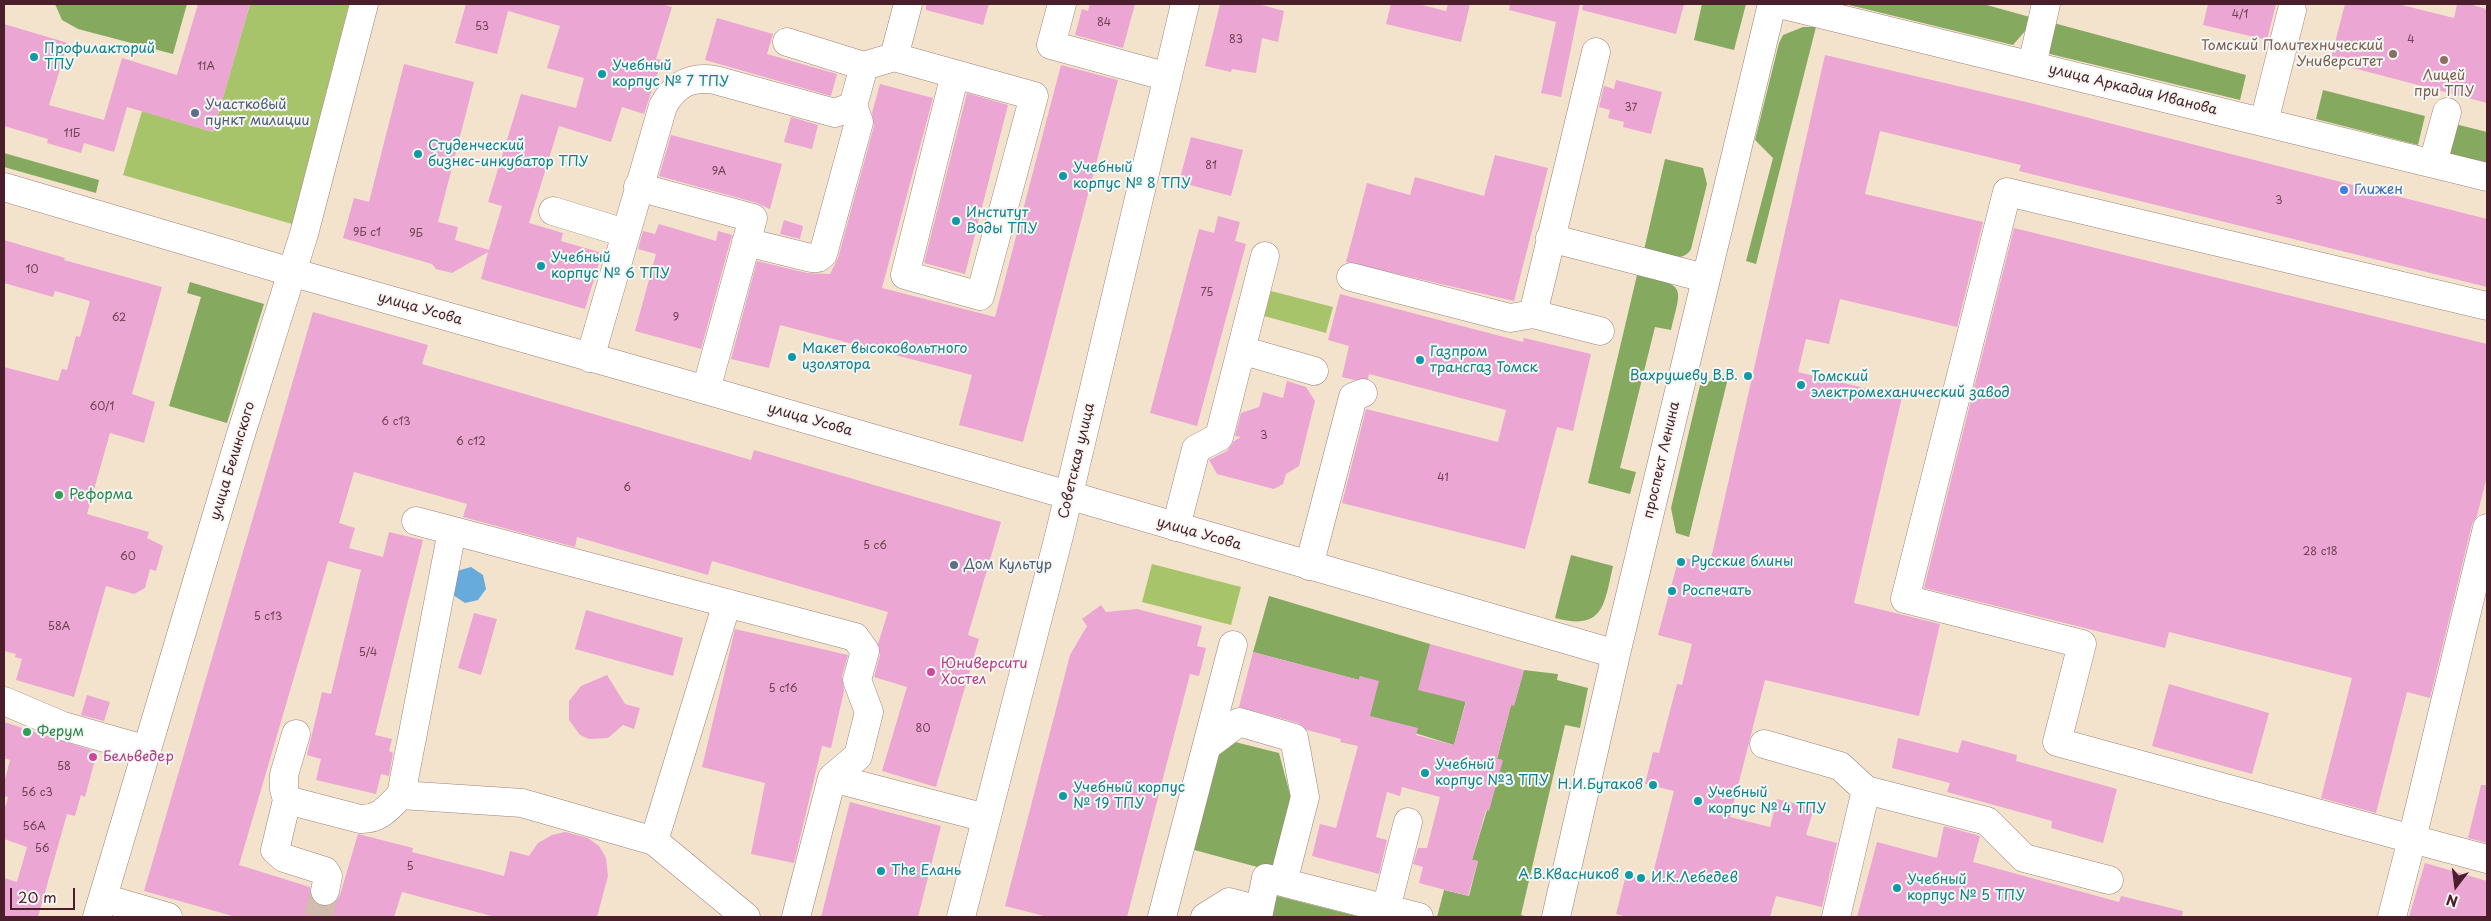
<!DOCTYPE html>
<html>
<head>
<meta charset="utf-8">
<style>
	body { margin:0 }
	#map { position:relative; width:2491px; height:921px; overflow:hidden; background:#f3e3cd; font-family:"Playpen Sans",sans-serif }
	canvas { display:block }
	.frame { position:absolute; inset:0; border:5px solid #4a1f2b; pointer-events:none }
	.north { position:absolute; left:2431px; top:861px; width:50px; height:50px; -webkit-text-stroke:4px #f6f6f2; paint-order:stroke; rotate:195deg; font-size:14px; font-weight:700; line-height:20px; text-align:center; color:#4a1f2b }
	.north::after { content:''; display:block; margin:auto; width:18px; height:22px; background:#4a1f2b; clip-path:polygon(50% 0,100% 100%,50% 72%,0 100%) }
	.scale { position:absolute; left:10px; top:888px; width:65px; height:22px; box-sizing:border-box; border:2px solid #4a1f2b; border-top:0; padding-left:6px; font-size:15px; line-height:18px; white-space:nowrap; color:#4a1f2b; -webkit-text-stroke:4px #f6f6f2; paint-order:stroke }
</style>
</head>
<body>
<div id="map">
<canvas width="2491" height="921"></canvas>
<div class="frame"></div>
<div class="north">N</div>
<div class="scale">20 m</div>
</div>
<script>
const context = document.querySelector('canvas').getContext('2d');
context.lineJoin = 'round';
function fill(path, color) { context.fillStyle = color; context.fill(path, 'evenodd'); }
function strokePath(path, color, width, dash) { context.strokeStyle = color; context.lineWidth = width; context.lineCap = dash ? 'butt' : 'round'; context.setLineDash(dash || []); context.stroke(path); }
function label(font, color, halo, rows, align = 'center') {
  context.font = font + ' "Playpen Sans",sans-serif'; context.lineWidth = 4; context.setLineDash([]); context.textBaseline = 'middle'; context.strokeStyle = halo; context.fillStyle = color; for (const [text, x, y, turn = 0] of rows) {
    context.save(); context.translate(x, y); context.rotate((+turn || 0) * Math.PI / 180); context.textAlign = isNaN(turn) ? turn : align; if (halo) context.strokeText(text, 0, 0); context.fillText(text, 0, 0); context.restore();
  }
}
const green = new Path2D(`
	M250,4H349L292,224L123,175L142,111L213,132Z
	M1271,291L1333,307L1326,333L1264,316Z
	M1152,564L1241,587L1231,625L1142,602Z`);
const forest = new Path2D(`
	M55,4H187L173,54L78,29L62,20Z
	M1702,4H1746L1734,50L1694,40Z
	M1845,4H1983L2030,17L2026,30L2013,45Z
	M2050,22L2246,75L2240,100L2050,54L2045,40Z
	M1803,27H1816L1756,264L1746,261L1773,158L1755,140L1779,43L1783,35Z
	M2323,90L2425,116L2418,145L2316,119Z
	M2455,124L2487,132V163L2448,153Z
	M4,153L99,180L96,193L4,167Z
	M1665,159L1703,168L1707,184L1691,249C1683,265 1658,253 1644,250Z
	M1637,275C1685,286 1683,283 1671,330L1655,327L1620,468L1636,472L1630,494L1588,483Z
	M190,282L264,304L227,423L169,406L201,297L187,293Z
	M1729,374L1689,537L1676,533L1671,508L1700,385Z
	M1571,555L1613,566C1604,605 1604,631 1555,618Z
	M1269,596L1430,644L1468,693L1454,745L1369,719L1360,676L1359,680L1253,652Z
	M1524,670L1558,674L1557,680L1588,688L1580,728L1565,725L1521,915L1528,917H1437L1444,890L1469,896L1478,861L1472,860L1502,760L1497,759L1511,705H1514Z
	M1227,740L1279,753L1291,798L1272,871L1187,848L1213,750Z
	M1277,896L1360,917H1272Z`);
const water = new Path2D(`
	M471,567L483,575L486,589L478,600L465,603L453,595L457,571Z`);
const building = new Path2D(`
	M198,4H250L213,132L127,107L114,152L84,143L81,153L47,143L48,139L4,126V24L68,43L49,105L104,120L122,58L177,75Z
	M466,4H661L672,7L656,59L662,60L644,114L622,107L611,142L559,126L529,223L563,233L561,241L602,253L585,309L481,279L488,252L452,273L436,269L432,264L343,238L354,198L369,202L404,64L474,82L438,222L458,227L455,240L489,250L502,206L488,202L521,94L576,108L584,78L547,68L560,26L508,11L497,54L455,43Z
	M926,4H989L983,25L926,10Z
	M1090,4H1135L1123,48L1075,35L1082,9L1088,11Z
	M1220,4H1258L1284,11L1278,42L1262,38L1256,73L1232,69L1231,72L1205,66Z
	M1391,4H1418L1446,11L1448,4H1470L1461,42L1386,24Z
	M1510,4H1580L1561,97L1541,93L1556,22L1509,10Z
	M1583,4H1684L1676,34L1582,10Z
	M2208,4H2276L2267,40L2203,25Z
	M2345,4H2398L2454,18L2457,4H2469L2487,9V103L2330,62Z
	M717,18L773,34L767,54L837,74L831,96L705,60Z
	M1825,55L2026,102L2487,219V287L2019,171L2021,165L1880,131L1865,194L1983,222L1957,327L1840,299L1829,344L1806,339L1798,372L1902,397L1854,603L1940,624L1919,716L1765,680L1730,817L1770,827L1777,799L1814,808L1806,835L1837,843L1822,907L1776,896L1770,917H1628L1616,914L1626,875L1651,881L1674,791L1645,784L1653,752L1659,753L1677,684L1682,685L1692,644L1658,635L1679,557L1710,563Z
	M1061,65L1118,80L1023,442L959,425L972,375L780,325L769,368L731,359L757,261L807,273L830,274L838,258L874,126L872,113L880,84L933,98L882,288L995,317Z
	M1616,80L1662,92L1651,134L1623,127L1624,122L1608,118L1610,110L1599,107L1604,86L1614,89Z
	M967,93L1008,105L965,274L924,263Z
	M791,117L818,125L812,149L784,142Z
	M671,135L782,164L770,209L757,203L659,176Z
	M1191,137L1243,150L1231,196L1179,182Z
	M1495,155L1548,168L1514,301L1346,262L1367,183L1410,195L1415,177L1484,196Z
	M1218,216L1240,222L1235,241L1246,244L1197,426L1150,413L1199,229L1214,233Z
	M784,220L803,226L800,239L780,234Z
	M659,224L716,241L718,231L732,235L701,349L635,331L656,254L638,249L643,231L655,234Z
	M2014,228L2487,344V476L2477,516L2472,524L2430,698L2407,692L2376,813L2321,798L2352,678L2169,632L2165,648L1924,588Z
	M4,240L65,258L64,260L162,287L132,394L155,402L144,443L110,433L87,514L149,532L147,538L163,546L156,571L150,569L145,588L134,594L106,586L74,697L16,680L22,659L15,657L16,654L4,651V367L58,381L62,369L67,370L76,336L80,337L90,301L55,291L53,297L4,283Z
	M1340,294L1523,342L1524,338L1591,354L1573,431L1557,427L1525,549L1342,503L1366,409L1498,442L1506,410L1369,374L1368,379L1354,380L1342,377L1349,346L1328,340Z
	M313,312L428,345L422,364L751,460L754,450L1001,522L968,635L979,639L936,787L882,771L907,687L874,677L880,655L878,644L888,612L712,561L708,575L577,537L575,547L463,517L467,504L354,472L339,523L355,528L349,548L383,557L389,532L423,540L375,735L392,739L389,751L393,753L389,776L381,774L376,794L316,780L321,759L307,755L322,692L331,694L361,570L328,561L239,865L310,887V896L314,902L321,906H330L336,902L340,895L358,834L413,848L412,852L504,876L510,851L529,856L538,843L552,835L565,832L588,838L599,846L606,858L608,876L597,917H495L402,892L394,917H236L144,891Z
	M1287,381L1306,387L1315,401L1299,466L1286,474L1283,484L1274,489L1217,474L1209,460L1227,451L1234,441L1241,437L1235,436L1241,413L1259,407L1263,392L1283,398Z
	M1101,605L1106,612L1137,609L1202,626L1197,646L1206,648L1199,676L1190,674L1127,917H1048L1005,906L1070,655L1087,626L1082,619Z
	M586,610L683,638L673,676L575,649Z
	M474,613L497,619L481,675L458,668Z
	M735,629L848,655L842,676L844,691L831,748L822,746L794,863L751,854L765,783L702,767Z
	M1430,644L1524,670L1514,706L1511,705L1497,759L1503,760L1489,811L1486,810L1472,860L1478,861L1468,896L1419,883L1423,867L1413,864L1418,848H1427L1440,797L1402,787L1400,796L1387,792L1376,837L1387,840L1379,874L1312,856L1320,824L1336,828L1358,746L1340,742L1341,739L1307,730L1298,723L1239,707L1253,652L1359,680L1360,676L1379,681L1370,716L1418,728L1416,735L1454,745L1466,702L1418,690Z
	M607,675L625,704L640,708L634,729L623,725L608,738L589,739L580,735L569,720V701L581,686Z
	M2169,684L2269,713L2252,774L2152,746Z
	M87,695L110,702L104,721L81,715Z
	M4,722L97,752L85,797L81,795L75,816L67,814L38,917H4V878L17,882L27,847L4,839V811L8,797L4,796V783L10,760L4,758Z
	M1898,738L1958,753L1962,740L2017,755L2016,761L2117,789L2103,843L2051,828L2052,821L1947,792L1950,783L1892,768Z
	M2481,785H2487V843L2468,838Z
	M850,802L941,826L918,917H821Z
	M1944,826L1980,836L1973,862L2119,902L2121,896L2183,911L2182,917H1857L1877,842L1937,858Z
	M2425,863L2487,881V917H2409Z`);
const minorTunnel = new Path2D(`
	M318,917L325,891`);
const minor = new Path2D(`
	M1062,4L1051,45L1168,77
	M1779,4L2487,177
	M787,42L864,66
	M894,57L908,4
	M2032,65L2046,4
	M2264,122L2292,10
	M2433,163L2447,112
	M638,187L753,218L706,390
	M553,211L625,233
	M1550,238L1705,278
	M746,242L811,258H818L823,254L859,122L853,106
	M1351,277L1510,318L1533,314L1600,331
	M1533,314L1596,52
	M1241,350L1314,371
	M590,358L663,106C675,84 691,76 715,80L835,113L853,106L864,66L894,57L1034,96L980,296L905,275L955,74
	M416,521L855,637L865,651L857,680L869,712L858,756L832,778L796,917
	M1176,527L1196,449L1219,437L1265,256
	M2487,528L2412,839L2487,859
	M1309,566L1353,397L1363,393
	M727,603L654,841L746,917
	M4,701L63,726L147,750
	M296,734L284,775V789L287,800L275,850L284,858L325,871L328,876L325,891
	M1764,744L1840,766L1866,790L1836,917
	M1207,746L1239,722L1294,738L1305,797L1283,882
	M832,778L986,818
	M1866,790L1987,821L2024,858L2109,880
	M401,795L452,531
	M287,800L360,819C379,820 388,808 401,795L522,803L654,841
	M103,898L168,917
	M1386,909L1408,822
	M97,917L240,437L304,234L364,4
	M961,917L1060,532L1185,4
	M1162,917L1233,645
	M1205,917L1229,902L1259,910
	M1258,917L1266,878L1419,917
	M2392,917L2412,839L2057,742L2082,644L1905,599L2007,192L2487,306`);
const major = new Path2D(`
	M4,187L291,272L706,390L1616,654
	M1556,917L1616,654L1772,4`);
const markers = [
	[2393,54,5,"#8d6e63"],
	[34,57,5,"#0f9aa8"],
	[2444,60,5,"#8d6e63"],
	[602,74,5,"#0f9aa8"],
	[195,113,5,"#5c6f8a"],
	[418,154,5,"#0f9aa8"],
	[1063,176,5,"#0f9aa8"],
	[2344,190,5,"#3f7fe0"],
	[956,221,5,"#0f9aa8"],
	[541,266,5,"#0f9aa8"],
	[792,357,5,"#0f9aa8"],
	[1420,360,5,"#0f9aa8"],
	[1748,376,5,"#0f9aa8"],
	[1801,385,5,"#0f9aa8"],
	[59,495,5,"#2e9e5b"],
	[1681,562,5,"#0f9aa8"],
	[954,565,5,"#5c6f8a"],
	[1672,591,5,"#0f9aa8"],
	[931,672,5,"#d1479c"],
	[27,732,5,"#2e9e5b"],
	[93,757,5,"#d1479c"],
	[1425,773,5,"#0f9aa8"],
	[1653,785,5,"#0f9aa8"],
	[1063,796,5,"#0f9aa8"],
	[1698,801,5,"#0f9aa8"],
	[881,871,5,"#0f9aa8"],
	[1629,875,5,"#0f9aa8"],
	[1641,878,5,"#0f9aa8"],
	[1897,888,5,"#0f9aa8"]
];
const numberNames = [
	["4/1",2240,15],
	["84",1104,23],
	["53",482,27],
	["83",1236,40],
	["4",2411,40],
	["11А",206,67],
	["37",1631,108],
	["11Б",72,134],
	["81",1211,166],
	["9А",719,172],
	["3",2279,201],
	["9Б с1",367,233],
	["9Б",416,234],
	["10",32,270],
	["75",1207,293],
	["62",119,318],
	["9",676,318],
	["60/1",102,407],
	["6 с13",396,422],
	["3",1264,436],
	["6 с12",471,442],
	["41",1443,478],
	["6",627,488],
	["5 с6",875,546],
	["28 c18",2320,552],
	["60",128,557],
	["5 с13",268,617],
	["58А",59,627],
	["5/4",368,653],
	["5 с16",783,689],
	["80",923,729],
	["58",64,767],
	["56 с3",37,793],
	["56А",34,827],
	["56",42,849],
	["5",410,867]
];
const educationNames = [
	["Томский Политехнический",2383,46],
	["Университет",2383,62],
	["Лицей",2444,76,"center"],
	["при ТПУ",2444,92,"center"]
];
const cultureNames = [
	["Профилакторий",44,49],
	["ТПУ",44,65],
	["Учебный",612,66],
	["корпус № 7 ТПУ",612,82],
	["Студенческий",428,146],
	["бизнес-инкубатор ТПУ",428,162],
	["Учебный",1073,168],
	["корпус № 8 ТПУ",1073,184],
	["Институт",966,213],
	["Воды ТПУ",966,229],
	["Учебный",551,258],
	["корпус № 6 ТПУ",551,274],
	["Макет высоковольтного",802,349],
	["изолятора",802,365],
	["Газпром",1430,352],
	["трансгаз Томск",1430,368],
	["Вахрушеву В.В.",1738,376,"right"],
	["Томский",1811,377],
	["электромеханический завод",1811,393],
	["Русские блины",1691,562],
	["Роспечать",1682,591],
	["Учебный",1435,765],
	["корпус №3 ТПУ",1435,781],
	["Н.И.Бутаков",1643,785,"right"],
	["Учебный корпус",1073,788],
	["№ 19 ТПУ",1073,804],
	["Учебный",1708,793],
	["корпус № 4 ТПУ",1708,809],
	["The Елань",891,871],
	["А.В.Квасников",1619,875,"right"],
	["И.К.Лебедев",1651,878],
	["Учебный",1907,880],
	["корпус № 5 ТПУ",1907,896]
];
const streetNames = [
	["улица Аркадия Иванова",2133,90,14],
	["улица Усова",420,309,16],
	["улица Усова",810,420,16],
	["проспект Ленина",1662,460,-77],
	["улица Белинского",233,461,-73],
	["Советская улица",1077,461,-77],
	["улица Усова",1199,534,16]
];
const serviceNames = [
	["Участковый",205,105],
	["пункт милиции",205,121],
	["Дом Культур",964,565]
];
const shopNames = [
	["Глижен",2354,190]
];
const leisureNames = [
	["Реформа",69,495],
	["Ферум",37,732]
];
const hotelNames = [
	["Юниверсити",941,664],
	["Хостел",941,680],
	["Бельведер",103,757]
];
fill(green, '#a7c46b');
fill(forest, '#85aa5f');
fill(water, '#66abdc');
fill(building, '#eba6d3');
strokePath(minorTunnel, '#d1bcad', 28, [28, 14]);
strokePath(minor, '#9e817c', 29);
strokePath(major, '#9e817c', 29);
strokePath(minor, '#fff', 28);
strokePath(major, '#fff', 28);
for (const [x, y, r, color] of markers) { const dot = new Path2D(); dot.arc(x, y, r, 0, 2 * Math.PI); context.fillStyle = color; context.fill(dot); strokePath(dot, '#f6f6f2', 2); }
label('11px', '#724155', null, numberNames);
label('14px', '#785e54', '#f6f6f2', educationNames, 'right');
label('14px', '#0d838f', '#f6f6f2', cultureNames, 'left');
label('14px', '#4a1f2b', '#f6f6f2', streetNames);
label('14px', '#4e5e75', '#f6f6f2', serviceNames, 'left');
label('14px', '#366cbe', '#f6f6f2', shopNames, 'left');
label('14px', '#27864d', '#f6f6f2', leisureNames, 'left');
label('14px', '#b23c85', '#f6f6f2', hotelNames, 'left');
</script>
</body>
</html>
